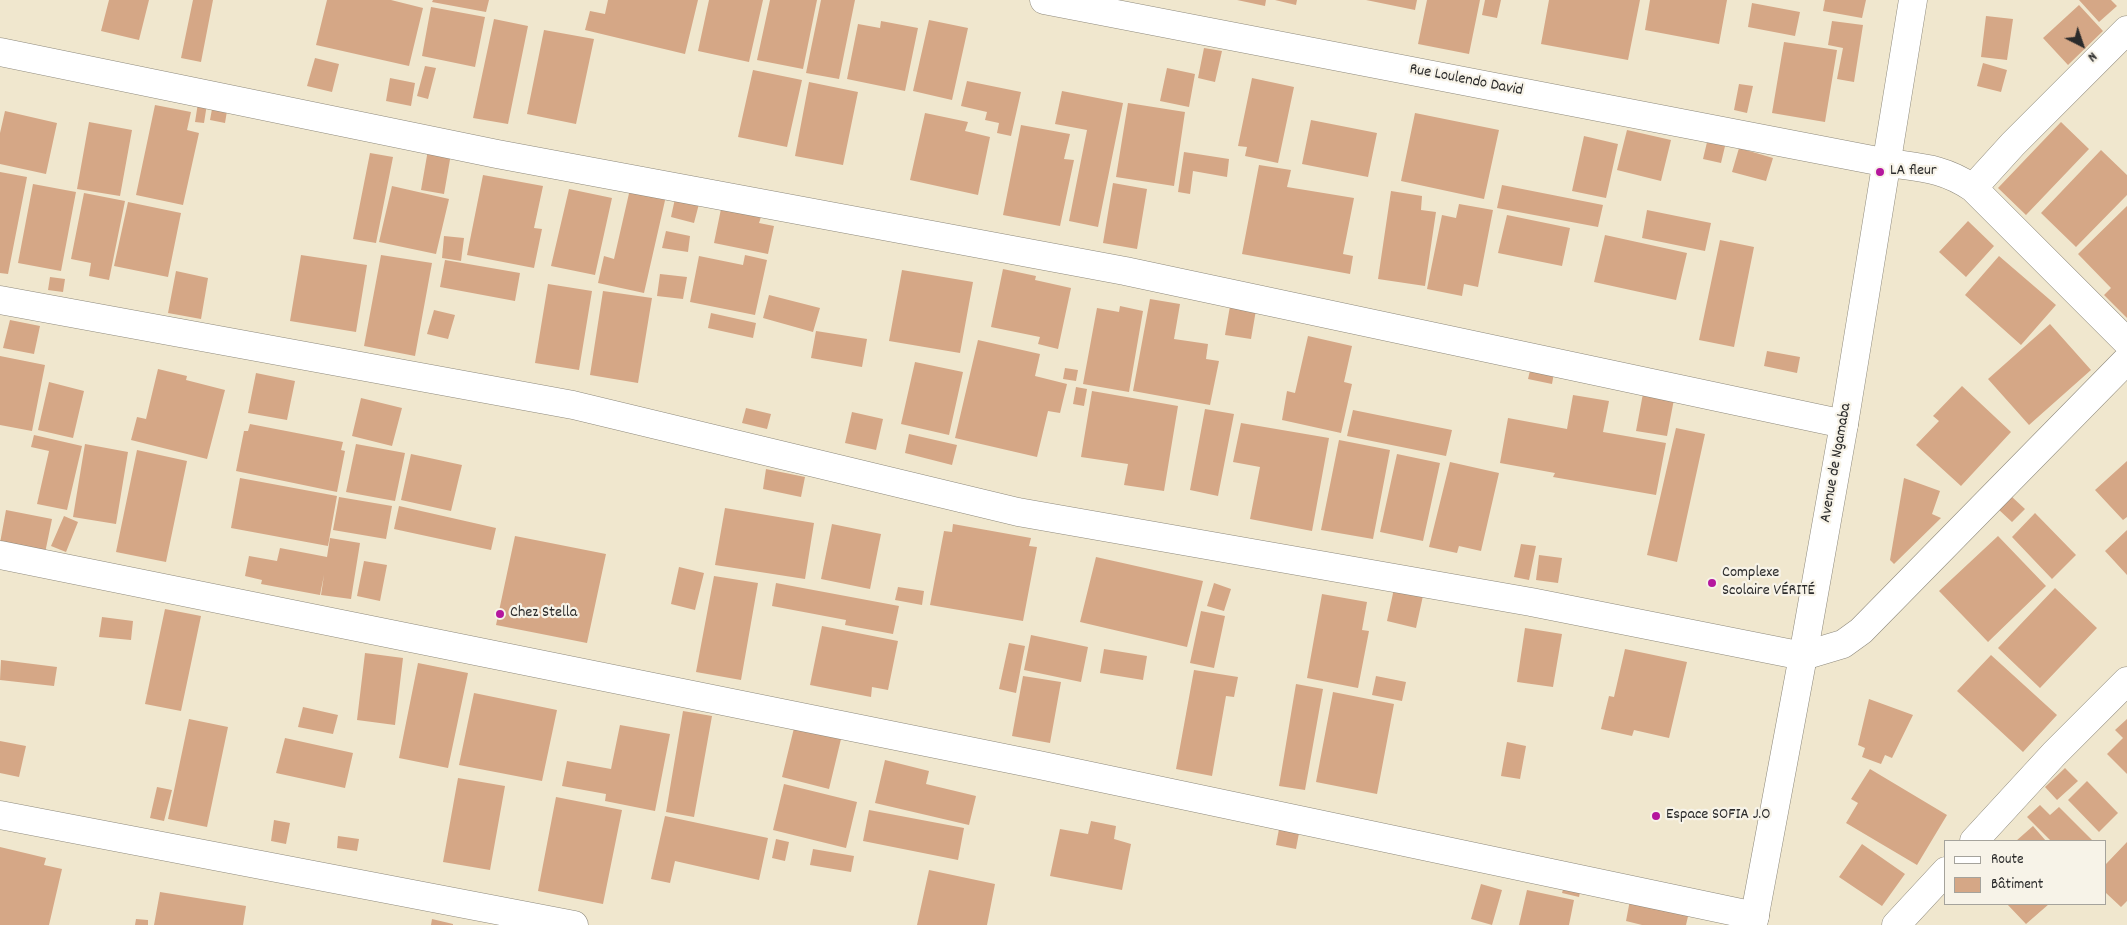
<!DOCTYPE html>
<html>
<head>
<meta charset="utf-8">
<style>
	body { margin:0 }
	#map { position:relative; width:2127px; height:925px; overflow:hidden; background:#f0e7ce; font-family:Dekko,sans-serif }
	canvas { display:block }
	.legend { position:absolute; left:1944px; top:840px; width:162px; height:65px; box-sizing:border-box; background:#f7f3e8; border:1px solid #a5a39c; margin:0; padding:6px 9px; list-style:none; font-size:15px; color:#2b2b2b }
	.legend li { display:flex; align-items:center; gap:10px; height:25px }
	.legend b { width:25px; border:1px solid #a5a39c }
	.north { position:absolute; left:2057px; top:20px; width:50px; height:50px; -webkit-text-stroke:4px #f7f3e8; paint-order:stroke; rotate:139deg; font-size:14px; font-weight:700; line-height:20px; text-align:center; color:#2b2b2b }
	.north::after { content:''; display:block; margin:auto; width:18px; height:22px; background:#2b2b2b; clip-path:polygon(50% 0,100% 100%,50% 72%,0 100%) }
</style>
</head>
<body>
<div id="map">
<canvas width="2127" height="925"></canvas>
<ul class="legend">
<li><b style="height:6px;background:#fff"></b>Route</li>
<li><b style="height:14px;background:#d5a786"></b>Bâtiment</li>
</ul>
<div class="north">N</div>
</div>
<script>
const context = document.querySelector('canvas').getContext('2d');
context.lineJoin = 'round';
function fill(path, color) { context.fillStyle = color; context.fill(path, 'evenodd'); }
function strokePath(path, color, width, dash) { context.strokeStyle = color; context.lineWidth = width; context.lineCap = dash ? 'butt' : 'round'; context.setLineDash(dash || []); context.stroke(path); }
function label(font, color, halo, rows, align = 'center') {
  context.font = font + ' Dekko,sans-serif'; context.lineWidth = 4.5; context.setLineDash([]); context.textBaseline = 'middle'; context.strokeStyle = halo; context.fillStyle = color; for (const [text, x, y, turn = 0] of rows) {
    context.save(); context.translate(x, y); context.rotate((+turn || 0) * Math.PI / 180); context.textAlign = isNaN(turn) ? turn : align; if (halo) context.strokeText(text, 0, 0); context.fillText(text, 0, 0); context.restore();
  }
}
const building = new Path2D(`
	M109,0H149L139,40L101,31Z
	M193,0H213L201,62L181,58Z
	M327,0H391L423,8L409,66L316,45Z
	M433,0H489L486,12L432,2Z
	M608,0H698L685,54L585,30L590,11L605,14Z
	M709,0H763L749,62L698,51Z
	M770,0H817L803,69L757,60Z
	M821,0H855L839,79L806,73Z
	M1237,0H1266L1265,6Z
	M1275,0H1297L1296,5Z
	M1366,0H1417L1415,10Z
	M1427,0H1480L1469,54L1418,44Z
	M1485,0H1501L1497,18L1482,15Z
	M1549,0H1640L1628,60L1541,44Z
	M1650,0H1727L1719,44L1645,30Z
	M1825,0H1866L1862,18L1823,11Z
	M2079,0H2111L2117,6L2099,22Z
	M1752,3L1800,12L1795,36L1748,27Z
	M2079,5L2103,31L2068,65L2043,38Z
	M431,7L485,17L475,67L422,56Z
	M1986,16L2013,19L2007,60L1981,57Z
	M494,19L528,26L508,124L473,118Z
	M929,20L968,28L952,100L913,91Z
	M881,21L918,28L905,91L847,79L858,24L880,28Z
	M1832,21L1863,25L1854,82L1837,79L1843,48L1828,45Z
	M544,30L594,39L576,124L527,114Z
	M1784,42L1837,50L1825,122L1772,113Z
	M1204,48L1222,51L1215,82L1198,78Z
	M315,58L339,64L332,92L307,86Z
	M1983,63L2007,70L2001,92L1977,86Z
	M425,66L436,68L428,99L417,96Z
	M1167,68L1195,74L1189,107L1160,101Z
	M753,70L802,80L787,147L738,137Z
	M390,78L415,83L411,106L386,101Z
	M1252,78L1294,87L1278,163L1245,156L1247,147L1238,146Z
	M967,81L1021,92L1011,136L997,133L999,123L985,120L987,112L961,106Z
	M809,82L858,92L843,165L795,156Z
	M1739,84L1753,86L1747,113L1734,110Z
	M1062,91L1123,103L1098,227L1069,221L1087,130L1055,124Z
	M198,103L207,104L204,123L195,122Z
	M1128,103L1185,112L1174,186L1116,177Z
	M155,105L191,112L187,130L199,133L183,205L136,195Z
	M212,109L227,111L225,123L210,120Z
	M5,111L57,123L46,174L0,164V133Z
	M925,113L968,122L965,131L990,137L978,195L910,180Z
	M1415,113L1499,130L1484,199L1401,181Z
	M1311,120L1377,133L1368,177L1302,164Z
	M89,122L132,130L120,196L77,189Z
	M2061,122L2089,149L2026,215L1998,188Z
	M1021,125L1070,134L1064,159L1074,160L1060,226L1003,215Z
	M1627,130L1671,140L1661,181L1617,170Z
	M1584,136L1618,144L1606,198L1572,191Z
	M1708,138L1726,142L1721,163L1703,159Z
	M429,144L452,148L444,194L421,190Z
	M1739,148L1773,158L1766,181L1732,172Z
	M2101,150L2127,175V195L2076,247L2041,213Z
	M1184,152L1229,159L1227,177L1193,171L1190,194L1178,192Z
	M370,153L393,157L376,243L353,239Z
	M1259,165L1291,170L1287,187L1354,198L1343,254L1353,256L1350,274L1242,254Z
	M0,172L27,177L8,274L0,273Z
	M483,175L543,186L534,228L542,229L534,268L467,255Z
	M1113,183L1147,189L1137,249L1103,243Z
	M33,184L76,192L61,271L18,263Z
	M1502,185L1603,205L1598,227L1497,208Z
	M392,186L449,199L436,254L379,242Z
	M569,189L612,198L595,275L551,266Z
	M630,189L666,196L644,293L598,283L604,256L614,259Z
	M1391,191L1422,196L1421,210L1436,212L1425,286L1378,279Z
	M84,193L125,201L109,280L89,276L91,263L71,259Z
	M676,194L700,200L694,223L671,217Z
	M128,202L181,213L168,277L114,266Z
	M1459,204L1493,210L1478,287L1464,284L1462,296L1427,289L1442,215L1456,218Z
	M2127,206V318L2104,295L2111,288L2078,254Z
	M721,209L761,217L759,223L774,226L768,254L714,243Z
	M1647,210L1711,223L1705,251L1642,238Z
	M1507,215L1570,228L1562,266L1498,253Z
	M1968,221L1994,246L1966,277L1939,252Z
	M666,231L690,236L688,252L662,248Z
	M1605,235L1687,253L1676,300L1594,282Z
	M444,236L464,238L461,261L442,258Z
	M1720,240L1754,247L1734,347L1699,340Z
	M301,255L367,265L356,332L290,321Z
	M381,255L432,263L415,356L364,346Z
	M745,255L767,260L755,315L690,302L699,256L743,265Z
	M1999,256L2056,305L2021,345L1965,295Z
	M445,260L520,273L515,301L440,287Z
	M1003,269L1036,276L1035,280L1071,288L1058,349L1038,344L1040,337L991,327Z
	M902,270L973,282L960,353L889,341Z
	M176,271L208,278L201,319L168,313Z
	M660,274L687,277L683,299L657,296Z
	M50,277L65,279L63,292L48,290Z
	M548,284L592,291L579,370L535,363Z
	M603,291L652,298L638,383L590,375Z
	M769,295L820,308L813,332L763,318Z
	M1150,299L1180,304L1174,339L1208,344L1206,359L1219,361L1210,405L1133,391Z
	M1120,306L1143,311L1129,392L1083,384L1097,308L1119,312Z
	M1230,306L1256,310L1251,339L1225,335Z
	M434,310L455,315L448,339L427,334Z
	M711,313L756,323L753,338L708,328Z
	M10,320L40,326L34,354L3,348Z
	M2050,324L2091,370L2029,425L1988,379Z
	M816,331L867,339L862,367L811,358Z
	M1308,336L1352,346L1344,382L1352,384L1341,433L1282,420L1287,391L1295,393Z
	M978,340L1040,354L1035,376L1067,384L1060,413L1048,411L1037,457L955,438Z
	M1767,351L1800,357L1797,373L1764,366Z
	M0,356L45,365L32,431L0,425Z
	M915,362L963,372L949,435L901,424Z
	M1532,362L1555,367L1552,384L1528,379Z
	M1065,368L1078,370L1076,381L1063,379Z
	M158,369L187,376L186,380L225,390L207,459L131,440L137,417L146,419Z
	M256,373L295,381L287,420L248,413Z
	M49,382L84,391L73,438L38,430Z
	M1962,386L2011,432L1961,486L1916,445L1939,421L1933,416Z
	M1076,387L1087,389L1084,406L1073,404Z
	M1644,388L1675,394L1667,436L1636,431Z
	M1092,391L1178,406L1164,491L1124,485L1128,464L1081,457Z
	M1573,395L1609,401L1603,432L1666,443L1656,495L1553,477L1555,473L1500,463L1508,418L1567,429Z
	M361,398L402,408L392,446L352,436Z
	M746,408L771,414L767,429L742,423Z
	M1205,409L1234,414L1218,496L1190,490Z
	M1353,410L1452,430L1446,456L1347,436Z
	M852,412L883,419L876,450L845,443Z
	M1241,423L1329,438L1312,531L1250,519L1260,467L1233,462Z
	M250,424L343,442L341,450L345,451L337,492L236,471L244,431H248Z
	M1676,428L1705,434L1677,562L1647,555Z
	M909,434L957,445L952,465L905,453Z
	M34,435L82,446L67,510L37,504L49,451L31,447Z
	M1339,440L1390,450L1373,539L1321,530Z
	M85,444L128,452L116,524L73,517Z
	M356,444L405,453L395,501L346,492Z
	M137,450L187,461L166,562L116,552Z
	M411,454L462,465L451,511L401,500Z
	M1397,454L1440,463L1423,541L1380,532Z
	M2127,461V517L2123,520L2095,490Z
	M1450,462L1499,473L1481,551L1459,546L1457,553L1429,547Z
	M766,469L805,477L801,497L763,489Z
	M240,478L337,496L328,546L231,528Z
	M1904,478L1940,491L1932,514L1941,518L1894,564L1890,560Z
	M2011,496L2025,509L2012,522L1998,509Z
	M339,497L392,506L386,539L333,530Z
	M399,506L496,528L491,550L394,529Z
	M725,508L814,523L805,579L715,565Z
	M6,510L52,519L45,553L0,543Z
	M2035,513L2076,555L2052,579L2012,537Z
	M64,516L78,522L66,552L51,546Z
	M832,524L881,534L870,589L821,579Z
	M953,524L1031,538L1029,546L1037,547L1023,621L930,605L944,531L952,532Z
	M2127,530V575L2105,551Z
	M515,536L606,554L587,643L496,625Z
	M1998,536L2046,586L1988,642L1939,591Z
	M330,538L360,543L351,599L321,595L324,575L320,595L261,584L262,580L245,576L249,556L277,561L280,548L327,557Z
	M1521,544L1536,546L1529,580L1514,577Z
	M1539,555L1562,558L1558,583L1536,580Z
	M1096,557L1203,581L1187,647L1080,622Z
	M364,561L387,565L380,601L357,596Z
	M679,567L704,573L695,610L671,604Z
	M714,576L758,583L741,680L696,672Z
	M776,583L899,606L893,634L845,625L846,620L772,606Z
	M1214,583L1231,589L1224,611L1207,606Z
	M1395,584L1424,591L1416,628L1387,621Z
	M898,587L924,591L922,605L895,600Z
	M2055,588L2097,628L2040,688L1998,648Z
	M1322,594L1367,602L1362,630L1369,631L1358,688L1307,678Z
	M165,609L201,616L181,711L145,704Z
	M1201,611L1225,616L1214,668L1190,663Z
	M102,617L133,621L131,640L99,637Z
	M822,626L898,641L888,690L872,687L871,697L810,685Z
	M1525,628L1562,634L1553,687L1517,682Z
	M1031,635L1088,647L1081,682L1024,670Z
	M1009,643L1025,646L1016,693L999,689Z
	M1104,649L1147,656L1143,680L1100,673Z
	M1625,649L1687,662L1669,738L1634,730L1632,736L1601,729L1609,696L1614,697Z
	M365,653L403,658L395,725L357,720Z
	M1991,655L2057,715L2023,752L1957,691Z
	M1,660L57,667L54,686L0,680Z
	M418,663L468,673L448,768L399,758Z
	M1194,670L1238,677L1234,697L1226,696L1212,776L1176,769Z
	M1023,676L1061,682L1050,743L1012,736Z
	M1376,676L1406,682L1402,701L1372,695Z
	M1296,684L1323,689L1305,790L1279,786Z
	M1333,692L1394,704L1377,794L1316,782Z
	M474,693L557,710L542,781L459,765Z
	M1869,699L1913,715L1892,758L1885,755L1881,764L1862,757L1865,748L1858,745Z
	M303,707L338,715L333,734L298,727Z
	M683,711L712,716L694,817L666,812Z
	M189,719L228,727L207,827L168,819Z
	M2127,719V774L2107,754L2123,738L2115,730Z
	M620,725L670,734L655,811L605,801L606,794L562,786L567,761L611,769Z
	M794,728L841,739L829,789L782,777Z
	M285,738L353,753L345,788L276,773Z
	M0,741L26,746L19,777L0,773Z
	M1507,742L1526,746L1520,779L1501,776Z
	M885,760L929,771L926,784L976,796L969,825L875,803Z
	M2065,768L2078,781L2057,800L2045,787Z
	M1870,769L1947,815L1917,865L1846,823L1858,803L1851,799Z
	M458,778L505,786L490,870L443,862Z
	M2087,781L2118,813L2099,832L2068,800Z
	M784,784L857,802L846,848L773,830Z
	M157,787L172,790L164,821L150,818Z
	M556,797L622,810L603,904L538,891Z
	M2040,805L2050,815L2059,807L2093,841H2051L2027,817Z
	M869,810L964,828L958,860L863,841Z
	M665,816L768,838L759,880L675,861L670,883L651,879Z
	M274,820L290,823L286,844L271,841Z
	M1091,821L1116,826L1114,839L1131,844L1122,890L1050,876L1060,829L1088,834Z
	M2033,826L2046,841H2016Z
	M1279,829L1299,833L1296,849L1276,845Z
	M338,836L359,839L357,851L337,848Z
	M776,839L789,842L785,861L772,858Z
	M2127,842V901L2121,907L2106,893V864Z
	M1862,844L1905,874L1882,906L1839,877Z
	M0,847L46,858L44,865L62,869L49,925H0Z
	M813,849L854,856L851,872L810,865Z
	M929,870L995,884L987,925H917Z
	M1566,879L1582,883L1579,897L1562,893Z
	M1481,884L1502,890L1492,925L1471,919Z
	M1527,890L1574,900L1569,925H1519Z
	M160,892L246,906L243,925H154Z
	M1630,900L1689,912L1686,925H1642L1626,921Z
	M2007,904H2049L2026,924Z
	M136,919L148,920V925H135Z
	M432,919L453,924V925H431Z`);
const minor = new Path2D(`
	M1044,0L1888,163C1922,168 1943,168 1973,188L2127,342
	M0,52L497,154L1125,271L1844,424
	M1973,188L2013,144L2127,30
	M0,300L573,405L1018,512L1531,602L1803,656L1843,644L1861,631L2127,360
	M0,555C586,670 1171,791 1755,916
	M0,815L574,925
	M1974,841L2054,754L2127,681
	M1896,925L1946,871`);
const secondary = new Path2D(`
	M1753,925L1803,656L1844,424L1913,0`);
const markers = [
	[1880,172,5,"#b5179e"],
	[1712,583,5,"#b5179e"],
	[500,614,5,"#b5179e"],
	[1656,816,5,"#b5179e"]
];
const streetNames = [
	["Rue Loulendo David",1466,81,11],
	["Avenue de Ngamaba",1837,463,-80]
];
const poiNames = [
	["LA fleur",1890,172],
	["Complexe",1722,574],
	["Scolaire VÉRITÉ",1722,592],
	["Chez Stella",510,614],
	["Espace SOFIA J.O",1666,816]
];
fill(building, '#d5a786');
strokePath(minor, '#8e897c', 29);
strokePath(secondary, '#8e897c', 29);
strokePath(minor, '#fff', 28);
strokePath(secondary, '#fff', 28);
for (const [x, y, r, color] of markers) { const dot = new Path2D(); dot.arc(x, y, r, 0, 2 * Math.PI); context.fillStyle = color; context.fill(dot); strokePath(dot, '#f7f3e8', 2); }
label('16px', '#2b2b2b', '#f7f3e8', streetNames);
label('16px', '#2b2b2b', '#f7f3e8', poiNames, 'left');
</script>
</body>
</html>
